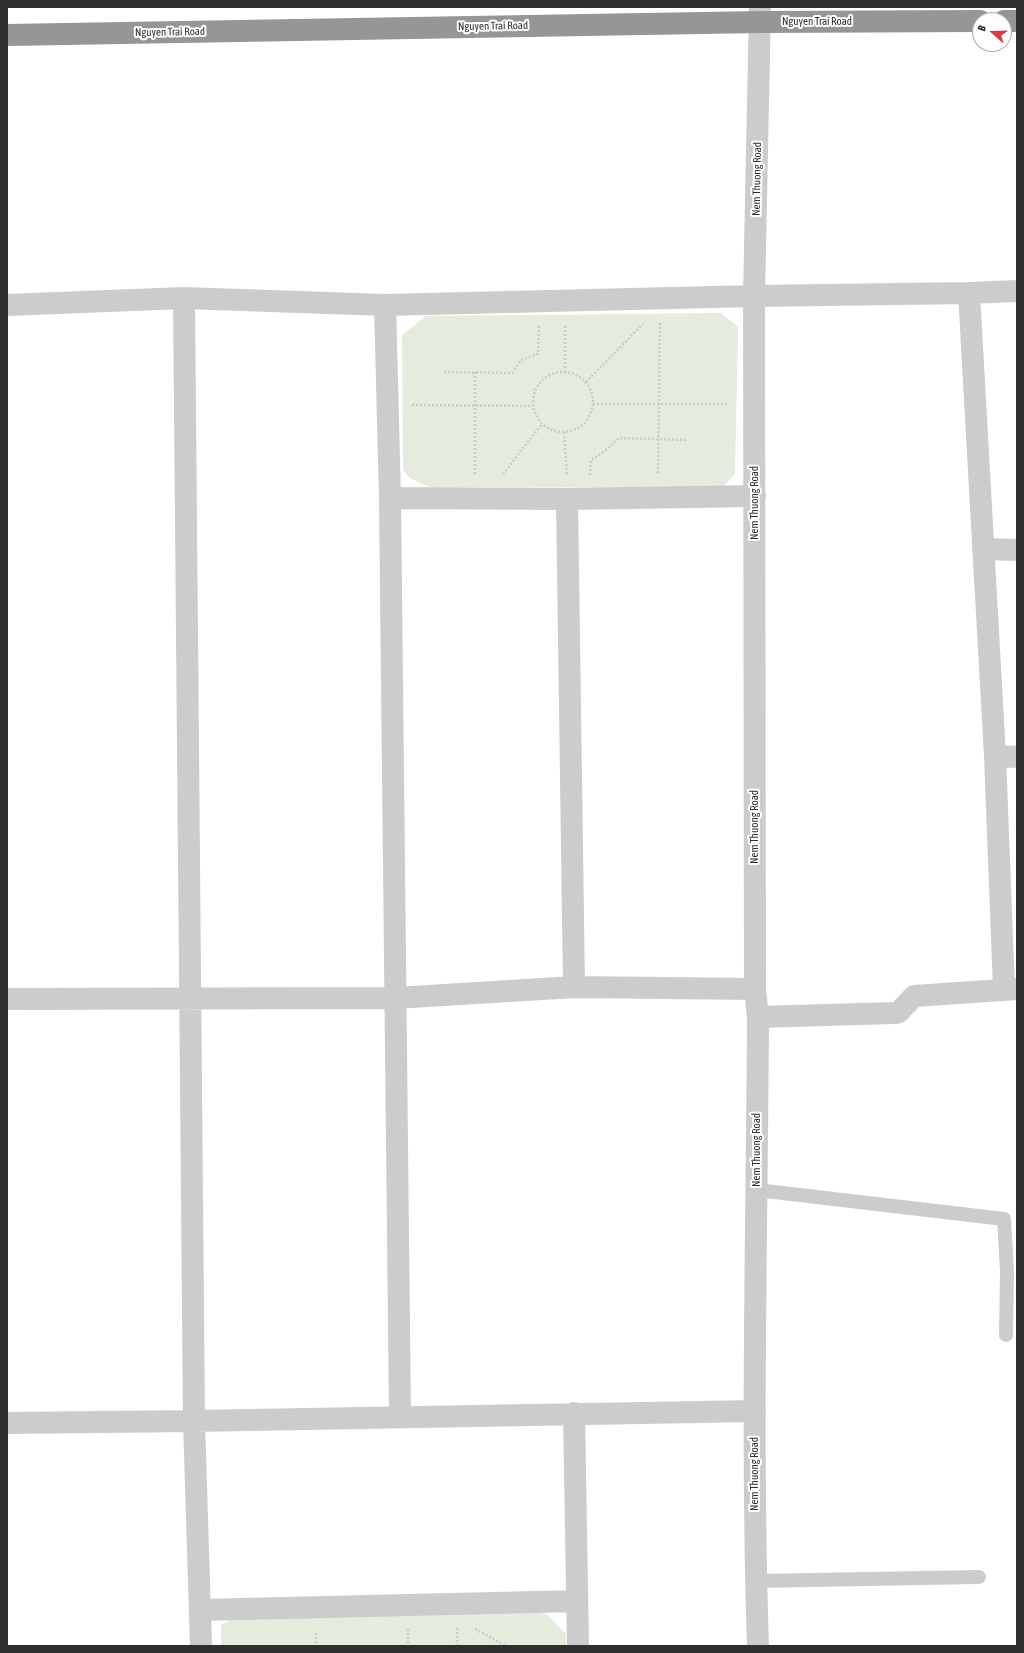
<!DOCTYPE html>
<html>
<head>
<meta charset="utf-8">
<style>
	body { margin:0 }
	#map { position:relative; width:1024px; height:1653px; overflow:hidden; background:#fff; font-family:"Asap Condensed",sans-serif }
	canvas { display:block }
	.frame { position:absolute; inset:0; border:8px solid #2f2f2f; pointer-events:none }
	.north { position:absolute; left:972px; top:12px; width:40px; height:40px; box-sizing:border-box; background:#fff; border:1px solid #acacac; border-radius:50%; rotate:290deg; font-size:11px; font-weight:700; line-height:16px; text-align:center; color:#2f2f2f }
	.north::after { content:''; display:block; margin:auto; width:14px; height:18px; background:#dd3945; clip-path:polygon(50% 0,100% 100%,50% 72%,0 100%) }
</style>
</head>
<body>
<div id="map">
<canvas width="1024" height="1653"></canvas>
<div class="frame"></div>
<div class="north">B</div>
</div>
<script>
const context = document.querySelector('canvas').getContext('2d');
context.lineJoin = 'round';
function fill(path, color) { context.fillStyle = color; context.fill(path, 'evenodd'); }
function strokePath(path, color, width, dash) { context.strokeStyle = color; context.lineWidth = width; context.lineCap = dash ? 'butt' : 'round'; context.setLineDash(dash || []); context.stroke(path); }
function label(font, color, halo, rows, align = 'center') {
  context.font = font + ' "Asap Condensed",sans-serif'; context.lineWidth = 4; context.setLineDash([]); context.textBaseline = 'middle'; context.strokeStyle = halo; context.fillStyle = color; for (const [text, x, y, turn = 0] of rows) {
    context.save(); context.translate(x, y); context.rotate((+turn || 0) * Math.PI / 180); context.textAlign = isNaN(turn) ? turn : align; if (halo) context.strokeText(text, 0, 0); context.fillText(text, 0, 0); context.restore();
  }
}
const green = new Path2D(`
	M721,313L738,327L735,474L722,488L429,487L410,478L403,470L402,335L426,316Z
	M538,1612L548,1615L566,1634V1646H221V1625L234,1618Z`);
const path = new Path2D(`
	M444,372L512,373L521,360L538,354L539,326
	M565,372V325
	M533 402a30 30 0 1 1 60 0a30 30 0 1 1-60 0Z
	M586,382L643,324
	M593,404H729
	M412,405L533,406
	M564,432L567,476
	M658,473L660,322
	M475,474V372
	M503,474L542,424
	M590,475L591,460L605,451L619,438L686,440
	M457,1628V1646
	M408,1629V1646
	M475,1629L506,1646
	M316,1633V1646`);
const lane = new Path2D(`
	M757,1190L1004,1219L1007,1271L1006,1335
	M756,1581L979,1577`);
const street = new Path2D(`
	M969,293L995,756L1004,989
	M184,298L194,1421L755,1411
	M7,305L184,298L385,305L754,296L969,293L1017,291
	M385,305L390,498L400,1417
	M390,498L567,499L755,496
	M567,499L574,987
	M983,549L1017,550
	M995,756L1017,757
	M7,999L396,998L574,987L755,989
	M758,1017L895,1013L899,1012L914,996L1017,989
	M574,1413L578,1646
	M7,1423L194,1421L201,1646
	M200,1610L577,1601
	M758,1646C751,1437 757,1227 758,1017L755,989L754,296L760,7`);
const highway = new Path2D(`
	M1004,21H1017
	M7,35L760,22L980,21`);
const streetNames = [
	["Nguyen Trai Road",817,22],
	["Nguyen Trai Road",493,26,-1],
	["Nguyen Trai Road",170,32,-1],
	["Nem Thuong Road",757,179,-89],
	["Nem Thuong Road",755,503,-90],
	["Nem Thuong Road",755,827,-90],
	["Nem Thuong Road",757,1150,-90],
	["Nem Thuong Road",755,1474,-90]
];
fill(green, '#e5ebdd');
strokePath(path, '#ccc', 2.5, [2, 2]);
strokePath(lane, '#ccc', 14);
strokePath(street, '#ccc', 22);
strokePath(highway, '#969696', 22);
label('11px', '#2f2f2f', '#fff', streetNames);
</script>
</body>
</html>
